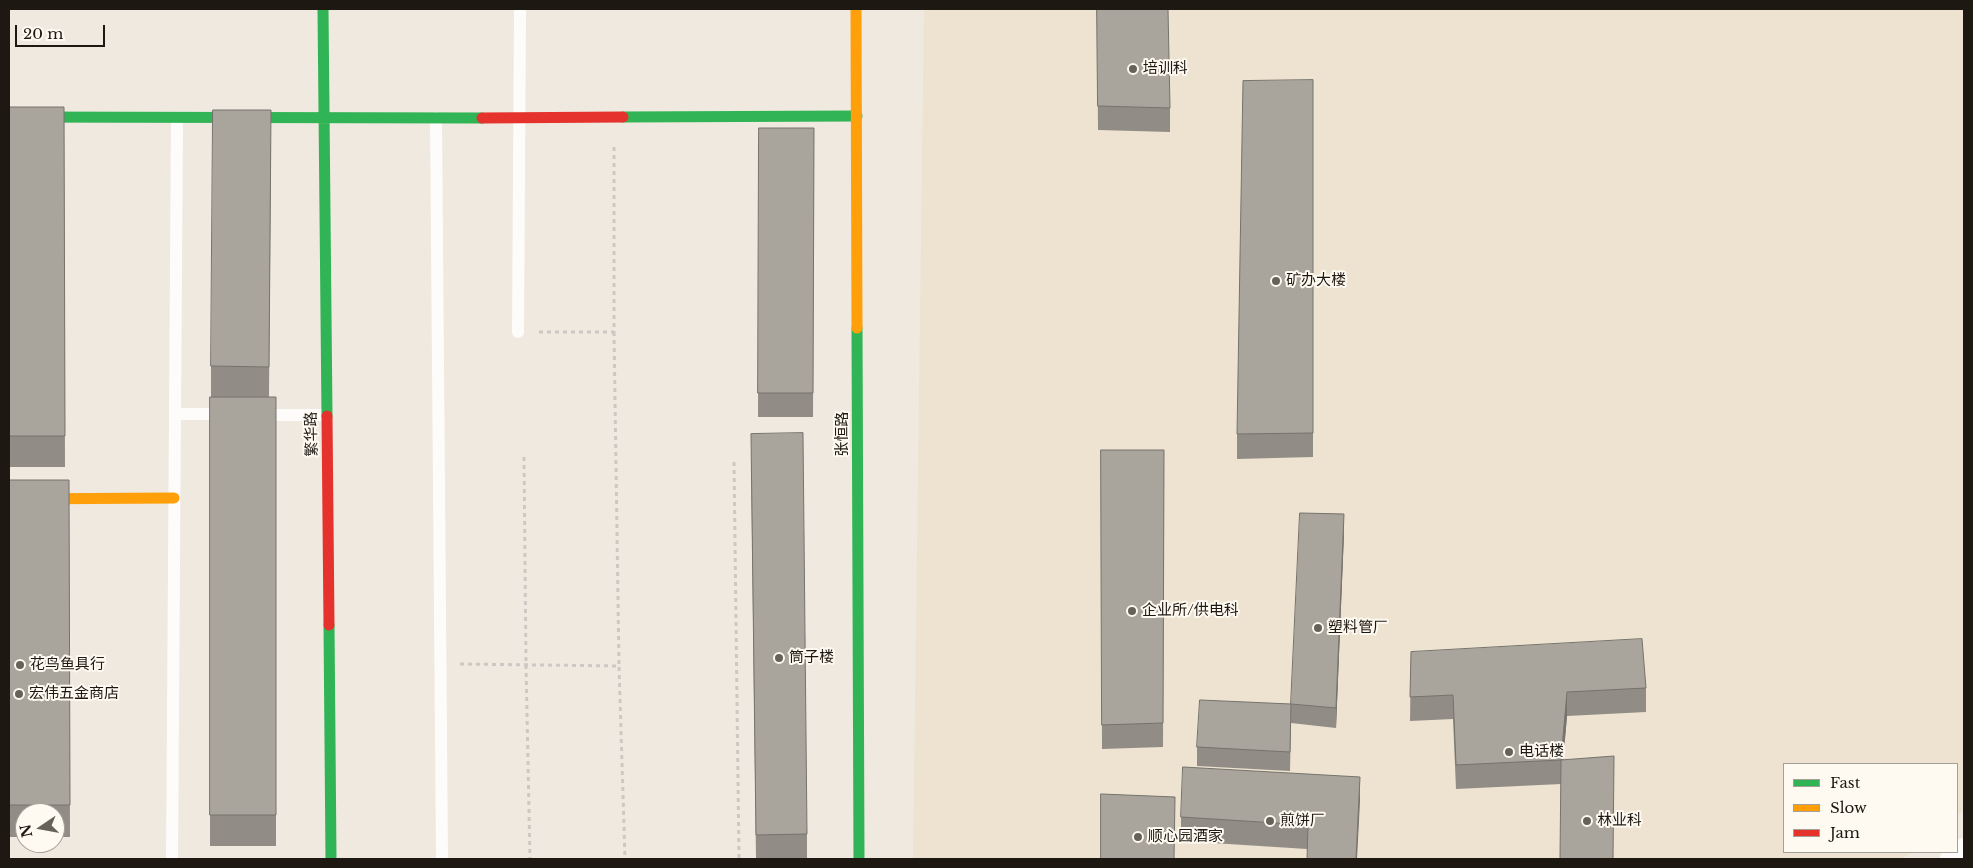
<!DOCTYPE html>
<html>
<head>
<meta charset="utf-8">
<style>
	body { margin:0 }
	#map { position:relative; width:1973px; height:868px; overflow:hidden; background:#efe9df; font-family:"Libre Baskerville",serif }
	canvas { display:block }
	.frame { position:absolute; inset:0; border:10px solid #1d1912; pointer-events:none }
	.legend { position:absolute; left:1783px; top:763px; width:175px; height:90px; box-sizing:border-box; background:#fef9f1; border:1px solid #a49f98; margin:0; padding:6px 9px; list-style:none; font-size:15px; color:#1d1912 }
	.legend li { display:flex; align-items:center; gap:10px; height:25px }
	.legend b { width:25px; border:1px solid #a49f98 }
	.north { position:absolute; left:15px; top:803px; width:50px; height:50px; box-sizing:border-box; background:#fef9f1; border:1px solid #a49f98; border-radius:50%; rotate:258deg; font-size:14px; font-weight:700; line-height:20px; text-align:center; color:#1d1912 }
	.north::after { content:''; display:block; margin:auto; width:18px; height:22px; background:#66625a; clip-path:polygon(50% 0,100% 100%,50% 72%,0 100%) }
	.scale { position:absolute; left:15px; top:25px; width:90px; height:22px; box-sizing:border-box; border:2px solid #1d1912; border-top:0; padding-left:6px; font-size:15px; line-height:18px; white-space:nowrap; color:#1d1912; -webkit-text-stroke:4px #fef9f1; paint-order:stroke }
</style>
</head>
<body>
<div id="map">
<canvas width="1973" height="868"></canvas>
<div class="frame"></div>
<ul class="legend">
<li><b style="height:6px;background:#30b455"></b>Fast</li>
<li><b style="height:6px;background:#ff9f0a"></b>Slow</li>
<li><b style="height:6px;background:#e5322d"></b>Jam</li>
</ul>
<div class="north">N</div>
<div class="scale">20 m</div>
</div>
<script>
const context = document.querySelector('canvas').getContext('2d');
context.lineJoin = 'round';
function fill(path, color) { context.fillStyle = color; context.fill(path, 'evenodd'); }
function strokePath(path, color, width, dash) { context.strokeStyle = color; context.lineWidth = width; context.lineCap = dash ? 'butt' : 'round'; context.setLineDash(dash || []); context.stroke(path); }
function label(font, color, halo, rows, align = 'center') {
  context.font = font + ' "Libre Baskerville","Noto Sans SC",serif'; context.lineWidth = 4; context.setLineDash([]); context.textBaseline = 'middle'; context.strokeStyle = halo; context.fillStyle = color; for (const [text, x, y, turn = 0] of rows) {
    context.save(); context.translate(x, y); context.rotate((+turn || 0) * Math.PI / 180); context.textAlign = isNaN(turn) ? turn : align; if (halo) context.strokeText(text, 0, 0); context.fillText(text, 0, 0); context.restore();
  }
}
const built = new Path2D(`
	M924,9H1964V810L1957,816V764H1784V852H1911L1902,859H913Z`);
const path = new Path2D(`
	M539,332H614V146
	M614,332L619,666
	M524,457L526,665L530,859
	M734,462L739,859
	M460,664L619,666L625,859`);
const lane = new Path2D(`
	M436,118L442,859
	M518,332L520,9
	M175,414H227
	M260,415H326
	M172,859L177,118`);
const street = new Path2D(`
	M1952,859L1964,850`);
const fast = new Path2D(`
	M323,9L327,416
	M9,117L482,118
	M623,117L857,116
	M857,328L859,859
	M329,625L331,859`);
const slow = new Path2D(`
	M856,9L857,328
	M9,499L174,498`);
const jam = new Path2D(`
	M482,118L623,117
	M327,416L329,625`);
const wall = new Path2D(`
	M1097,9L1170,108V132L1098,130Z
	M1313,80V457L1237,459V434Z
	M9,107H64L65,467H9Z
	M759,128H814L813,417H758Z
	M271,142L269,397H276V846H210V397H211V366Z
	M1101,450H1164L1163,747L1102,749Z
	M751,458L807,834V858L756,859Z
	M9,480H69L70,837H55V813H25V837H9Z
	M1344,533L1336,728L1291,723L1290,771L1197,766V747L1291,704Z
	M1411,652L1646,688V712L1567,716L1561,784L1456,789L1453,719L1410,721Z
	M1360,801L1307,849L1181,841V817Z`);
const shadedWall = new Path2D(`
	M1344,514V533L1336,728V708Z
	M1567,692V716L1561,784V760Z
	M1360,777V801L1357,859H1356Z`);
const building = new Path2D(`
	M1097,9H1168L1170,108L1098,106Z
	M1313,80V433L1237,434L1243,81Z
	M9,107H64L65,436H9Z
	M213,110H271L269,367L211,366Z
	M759,128H814L813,393H758Z
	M210,397H276V815H210Z
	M803,433L807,834L756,835L751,434Z
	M1101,450H1164L1163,723L1102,725Z
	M9,480H69L70,805H9Z
	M1300,513L1344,514L1336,708L1291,704Z
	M1642,639L1646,688L1567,692L1561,760L1614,756L1613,859H1560L1561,760L1456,765L1453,695L1410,697L1411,652Z
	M1200,700L1291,704L1290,752L1197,747Z
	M1183,767L1360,777L1356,859H1307L1308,825L1181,817Z
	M1101,794L1175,797L1174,859H1101Z`);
const markers = [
	[1133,69,5,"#66625a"],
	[1276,281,5,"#66625a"],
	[1132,611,5,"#66625a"],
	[1318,628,5,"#66625a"],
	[779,658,5,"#66625a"],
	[20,665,5,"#66625a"],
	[19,694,5,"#66625a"],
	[1509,752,5,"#66625a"],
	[1270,821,5,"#66625a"],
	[1587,821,5,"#66625a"],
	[1138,837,5,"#66625a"]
];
const poiNames = [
	["培训科",1143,69],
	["矿办大楼",1286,281],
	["企业所/供电科",1142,611],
	["塑料管厂",1328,628],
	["筒子楼",789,658],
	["花鸟鱼具行",30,665],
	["宏伟五金商店",29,694],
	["电话楼",1519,752],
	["煎饼厂",1280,821],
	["林业科",1597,821],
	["顺心园酒家",1148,837]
];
const streetNames = [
	["繁华路",312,434,-91],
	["张恒路",843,434,-90]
];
fill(built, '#ede3d0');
strokePath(path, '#ccc9c5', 3, [4, 4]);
strokePath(lane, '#fdfcfa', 12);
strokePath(street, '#fdfcfa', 24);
strokePath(fast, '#30b455', 11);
strokePath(slow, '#ff9f0a', 11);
strokePath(jam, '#e5322d', 11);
fill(wall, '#918d86');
fill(shadedWall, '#76736d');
fill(building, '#a9a49c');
strokePath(building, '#76736d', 1);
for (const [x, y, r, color] of markers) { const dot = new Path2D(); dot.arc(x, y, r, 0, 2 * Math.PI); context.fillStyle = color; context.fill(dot); strokePath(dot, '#fef9f1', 2); }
label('15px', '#1d1912', '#fef9f1', poiNames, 'left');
label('15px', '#1d1912', '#fef9f1', streetNames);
</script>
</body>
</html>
